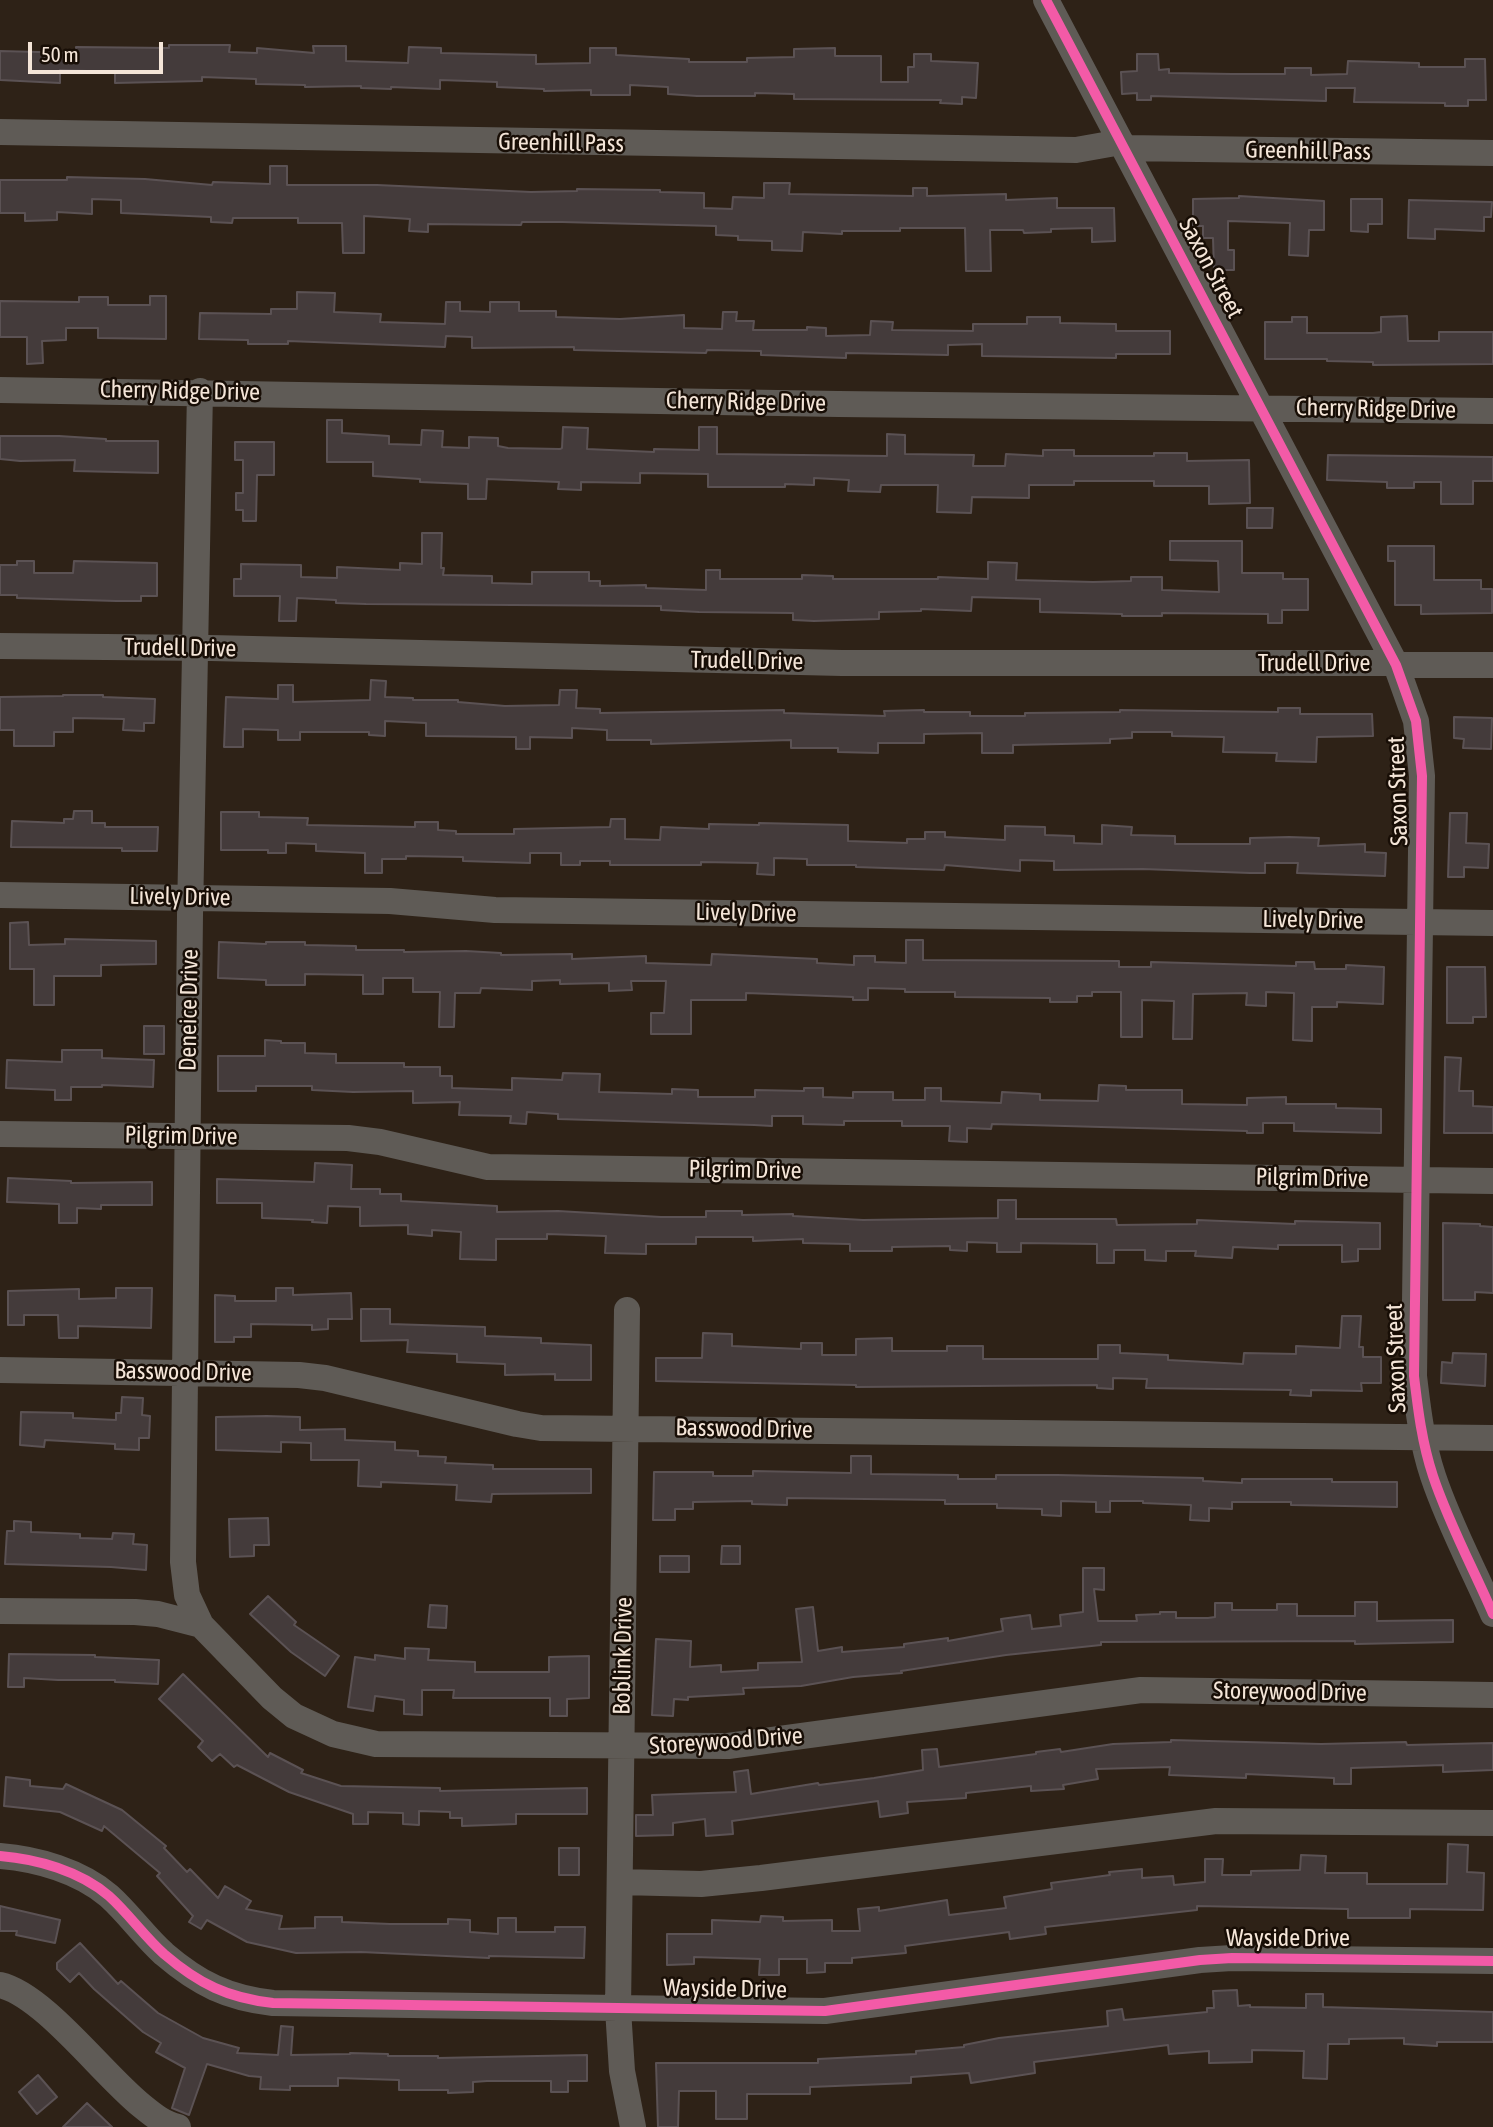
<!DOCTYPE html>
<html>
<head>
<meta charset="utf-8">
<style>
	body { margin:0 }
	#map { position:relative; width:1493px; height:2127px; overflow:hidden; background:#2e2217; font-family:"Asap Condensed",sans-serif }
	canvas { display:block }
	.scale { position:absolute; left:28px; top:42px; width:135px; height:32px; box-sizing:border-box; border:4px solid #f4e5d8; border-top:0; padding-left:9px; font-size:21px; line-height:24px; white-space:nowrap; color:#f4e5d8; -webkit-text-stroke:5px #180e06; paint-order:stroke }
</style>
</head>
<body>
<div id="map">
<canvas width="1493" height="2127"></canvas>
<div class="scale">50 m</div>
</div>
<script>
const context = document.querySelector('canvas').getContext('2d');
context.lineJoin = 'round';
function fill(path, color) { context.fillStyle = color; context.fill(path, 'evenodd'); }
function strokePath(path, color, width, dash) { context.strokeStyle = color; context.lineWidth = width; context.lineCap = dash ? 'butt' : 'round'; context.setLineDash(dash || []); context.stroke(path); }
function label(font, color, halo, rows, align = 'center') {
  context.font = font + ' "Asap Condensed",sans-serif'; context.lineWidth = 5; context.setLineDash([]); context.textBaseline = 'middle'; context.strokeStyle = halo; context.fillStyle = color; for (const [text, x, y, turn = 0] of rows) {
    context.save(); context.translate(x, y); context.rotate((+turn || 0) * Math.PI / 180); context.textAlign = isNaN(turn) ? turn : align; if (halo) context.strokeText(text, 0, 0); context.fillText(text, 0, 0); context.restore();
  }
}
const building = new Path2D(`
	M169,45H230L229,52L257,53V48L314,53L313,46H346V61L408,63L409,47L441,48V53L536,55V64L590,63V48H616V55L689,59V62H747V58L794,57V49L835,48V56H881V82H908V67H914V54H931V61L978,63L976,98L962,97V104L940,103L941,100L794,99V94L755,93V96H697L668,94V87L630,85V95H591V90L544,91V89L497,87V82L440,80V89L391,87V89L361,88V86L305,87V85L256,84V79L202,77V81L115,83V72L60,70V83L0,80V51L76,53V47L169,48Z
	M1137,54H1158L1159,70L1169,69V73L1232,74H1285V68H1311V75L1347,74L1348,61L1419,63V67H1465V59H1485L1486,100H1468V106H1445V103L1354,102L1355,88H1326V101L1151,96V100H1137V93L1122,94L1121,72L1137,71Z
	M270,166H287V185H377L531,192L577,191V189L660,190V192L704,193V208L732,209L733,197L764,198V183H790L789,194L913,196V188H927V196L1006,194V200L1057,198V208H1114L1115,241L1092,242V228L1051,229V232L1024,233L1023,230H990L991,271H966L965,228H900V231H842V234L803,232L802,251L772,250V241L738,240V236L716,235V226L562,222H522L521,225L428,224V232L409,231L410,219L364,216V253H343L342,223H298V218H233L232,223L211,222V217L121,213V200L92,199V214L57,212V220L25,221V213H0V180H67V177L145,179L212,185L213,182L270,184Z
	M1239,196L1324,201V230H1309L1308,256L1289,255L1290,223L1228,221V250H1234V270H1214L1213,238H1203V226H1193V199L1239,198Z
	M1351,199H1382V224H1368V232L1351,231Z
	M1409,200L1492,202L1491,217H1484V231L1435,229V239L1408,238Z
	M297,292L335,293L334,312L381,314L380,322L445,324L446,302H460V311L490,312V302H519V311H556V317L620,319L684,315V328L722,329L723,312H737L736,321H754L753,330H807V327L826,328V336L870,335L871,321L893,322L892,330L973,331V324H1027V317H1060V323L1116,324V331H1170V354H1116V358L982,356V344L948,345V355L846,353V358L761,355V351L707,350L706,353L574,350V347L472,348V337L446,336L445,347L288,341V344H248V340L199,339L200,313L271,314V309H297Z
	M150,296H166V339L98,338V328H66V340L42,341L43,363L27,364V337H0V301L79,302V297H108V305H150Z
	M1407,316L1408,341H1439V332H1493V364L1373,365V362L1327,361V359H1265V322H1292V317H1307V333H1373L1381,332V317Z
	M327,420H342V433L389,436V444L421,445L422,430L443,431L442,447L469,448V437L498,438V446L508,448L560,449L562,448L563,427L588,428L587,449L654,452V449L699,450V427H717V454L887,456V434L905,435V454L974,455L973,466H1005L1006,454L1043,456V450H1074V456H1154V453H1187V461L1249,460L1250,503L1209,504V486H1154V481H1074V485H1029V498L972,497L971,513L937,512L938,485H881L880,492L848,491L849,480L814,478V485L785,484V487H708V474L640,473V483L581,482V490L558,489L559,482L487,479L486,499H468V484L420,482V479L373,476V462H327Z
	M0,436H59L106,439V441H158V473L74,471L75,460L20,461L0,459Z
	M235,442H274V475H257L256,521H243V510H236V493H243V460H235Z
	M1328,455L1493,457V481H1473V504H1441V482H1414V488H1387V482L1327,480Z
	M1247,508H1273L1272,528H1247Z
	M422,533H442L441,568H444L443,575L492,576V583L532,584V572H589V581H600V586L646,585V588L706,590V570H720V579H802V575L833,576V579H938V577L988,579V562L1017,563L1016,580L1093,582L1131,581V577H1162V590L1219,592L1218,561L1170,560V541H1242V573H1283V579H1308V610H1282V623H1268V614L1162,613V616H1122V614L1040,612V599L972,597L971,611L921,609V611L879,612V619L814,621L793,620V613L699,612L661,610V606L366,604L336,603V600L297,598L296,621H279L280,596H234V579H241V564L301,565V577L337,578V567L400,570V563L422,564Z
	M1388,546H1434V580H1481V589H1492V613L1421,614V605H1395V561H1388Z
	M17,561H34V573H73L74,561L157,563V596H141V601H116L17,598V595H0V565H17Z
	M371,680L386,681L385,697L413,698V700H458V702L505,706L559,705L560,690H577L576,708L600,709V713L784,710V713L885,716L884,711L924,710V712H970V716H1025V713L1120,712V710L1278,712V708H1300V714H1372L1373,736L1317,737L1316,762L1276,761L1277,753L1223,752L1224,737L1172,736V732H1132V738L1110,739V743L1013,745V753H982V733L924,734V743H878V753L838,752V748H791V740L651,744V740H607V730L572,728V738L530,737V749H516V737L426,736V723L385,721V736L369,735V732H300V740H278V730L243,729V747H224L226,697L278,699V685H293V702L370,700Z
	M63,695H103V697L155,699L154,723H144V731L123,730L124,719L73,718V732H54V746H14V730H0V697L63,696Z
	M1454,717L1492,718L1491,749L1463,748L1464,739L1454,738Z
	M74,811H92V823H105V827H158L157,851H122V848L11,847L12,821L64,823V819H73Z
	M221,812H259V817L308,818L307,825L415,827V822H438V830L456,831V834H514V829L610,827L611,819H625V839L660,840L661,827L709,829V824L759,825V823L848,825V841L907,843V839H925V832H945V837L1005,840V826L1045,827V835L1074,836V843L1102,844V825L1132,827L1131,835L1175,836V844H1250V838L1289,837L1319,838L1318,846L1365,844V852L1386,853L1385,876L1297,873L1298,863H1265V873H1250L1143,869L1054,870V861L1020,860V871L945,865L944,870L856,867V865H807V859L774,858V875L757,874L758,863L701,862V865H610V861H580V865H561V853H530V863L463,861V857L406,856V859H382V873H365V853L316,851V844L286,843V853H268V850H221Z
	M1450,813H1467L1466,843L1489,844L1488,868L1464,867V877H1448Z
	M28,922L29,945L65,944V939L156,941V964L101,965V976H54V1005H34V969H10V923Z
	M906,940H923V960L1119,961V967H1151V962L1296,966V962H1314L1315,969H1346V965L1384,967L1383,1004L1337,1002V1007H1312V1041L1293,1040L1294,993L1266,992V1006L1246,1005L1247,993L1193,994L1192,1039H1173L1174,1001L1142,1000V1037H1121V992H1092V996H1077V1002H1050V998L955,997V992H905V989L868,988V1000H853V997L746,993V1000H691V1034H651V1013H664L666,981H631L632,990L609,991V983L560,984V980L532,981V990L481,988L480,993H455L454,1027H439L440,992H413V978H383V994H363V975L305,974V985H266V980L218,978L219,942L266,944V942H305V945L356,946V950H404V952L466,951L501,953V955L572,954V959L646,956V963L711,965L712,954L817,959V963L854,965V956H875V962L906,963Z
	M1447,967H1485L1486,1017H1473V1023H1447Z
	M144,1026H164V1054H144Z
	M265,1040L281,1041V1043H305V1053L336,1054V1063H404V1067H440V1076H452V1088L512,1090V1078L562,1080L563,1073L600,1074L599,1092L672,1094V1089L698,1090V1097H755V1090L804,1091V1088H823V1097L853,1098V1092H893V1100H925V1088H941V1101L1001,1103L1002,1092L1040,1094V1100L1098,1101L1099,1085L1126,1086V1090H1182V1104L1247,1105V1098L1286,1097V1104H1336V1108L1381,1109V1133L1294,1131V1123H1263V1133H1247V1131L992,1124L991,1129L967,1128V1142L949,1141L950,1126H902V1121H844V1125L803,1124V1116H772V1126L754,1125L558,1119V1114L527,1112L526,1124L510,1123L511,1116L459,1115L460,1102L413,1103V1091L353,1092L312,1090V1086H256V1091H218V1056H265Z
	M62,1050H102V1058L154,1060L153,1087L102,1085V1087H71V1100H55V1090L6,1088L7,1060L62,1062Z
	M1445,1057L1461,1058L1459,1091H1473V1106L1493,1107V1133H1444Z
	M315,1163L352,1165L351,1189H380V1194H401V1201L497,1206V1212L558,1211L661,1217H706V1211H742V1215L793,1214V1216L863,1220L998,1218V1200H1016V1219H1116L1117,1225L1197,1224V1220L1295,1224V1221L1380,1223V1249H1358V1261L1342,1262V1245H1278V1249L1233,1247L1232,1258L1195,1256L1196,1251H1166V1261L1145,1260V1250H1114V1263H1097V1244L1021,1243V1252H997V1243L967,1242V1251L950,1250V1246L892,1247V1251H850V1244L803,1243V1239L753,1241V1237H696V1244H646V1254L605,1253L606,1236L547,1234V1239H496V1260L460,1259L461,1232L432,1230V1236L408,1234V1225L360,1226V1207L328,1206L327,1223L312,1222L313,1220L262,1218V1203H217V1179L314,1182Z
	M8,1178L71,1181V1183L152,1182V1205H101V1209L77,1208V1223H59V1204L7,1202Z
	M1443,1223L1480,1224V1226L1493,1227V1293L1475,1292V1300H1443Z
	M116,1288H152L151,1328L78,1326V1338H59L58,1315H24V1325H8V1291L79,1289V1299L116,1298Z
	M276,1288H293V1295L351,1293L352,1319H328V1329L312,1330V1325L251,1324V1337H234V1342H215V1295L235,1296V1301H276Z
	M361,1309H390V1324L485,1327V1336L541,1338V1343L591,1345V1380H555V1374L505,1375V1364L457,1362V1354L407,1352L408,1340L361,1341Z
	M1342,1316H1361L1359,1347H1363V1357H1381V1383H1361L1362,1391L1311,1390V1396L1290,1395L1291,1390L1146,1388L1147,1379L1113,1378V1389L1097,1388V1385L856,1387V1385L656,1381V1358H702L703,1333L732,1334V1346L801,1349V1343H822V1355H856V1339L892,1338V1351H947V1346H983V1359H1098V1345H1120V1353L1168,1355V1360L1243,1364L1244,1353L1296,1354V1346L1340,1348Z
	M1453,1353L1486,1354L1485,1386L1441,1383L1442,1362L1452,1363Z
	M122,1397L143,1398L142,1415L150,1416L149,1438H139V1450L115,1449V1444L45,1440L44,1447L20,1445L21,1412L73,1413V1418L116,1420V1413H121Z
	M267,1416L300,1417V1430L345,1429V1440L395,1442V1450L418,1451V1456L446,1457L445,1463L493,1465V1469H591V1493L492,1494L491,1502L456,1500L457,1485L381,1482V1487L358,1486L359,1460H311V1443L281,1442V1452L216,1450V1417Z
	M851,1456H871V1474L958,1475V1479H996V1475H1057L1203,1478V1481L1242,1483V1479H1332V1482H1397V1507L1291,1505V1502H1232V1509L1209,1508V1521L1190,1520L1191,1505L1143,1503V1501H1110V1512H1096V1502L1061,1501V1516L1042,1515V1509L997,1508V1504H945V1500L787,1498V1505L752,1504V1501L693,1502V1509H675V1520H653L654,1472H713V1476H753V1471L851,1473Z
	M268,1518L269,1545H254V1556L230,1557L229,1519Z
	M14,1521L31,1522V1532L80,1534V1538L112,1539L113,1533L134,1534L133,1544L147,1545L146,1570L111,1567L5,1564L7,1531H14Z
	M722,1546H740V1564H721Z
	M660,1556H689V1572H660Z
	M1083,1568H1104V1590L1094,1589L1098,1621H1137L1136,1615L1160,1614V1612H1176V1618H1208L1215,1617V1603H1232V1610H1277V1604H1297V1616H1355V1602H1377V1621L1453,1620V1642L1355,1644V1641L1101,1642V1645L1006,1655L901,1671L902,1673L853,1677L801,1686L743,1688L744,1694L688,1697V1700L674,1699L673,1716L652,1715L656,1639L691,1641L690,1667L721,1665V1672L758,1670V1663L802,1662L796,1609L813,1607L818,1651L842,1647V1652L904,1647V1644L948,1638V1641L1003,1631L1001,1619L1030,1615L1032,1629L1061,1626L1060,1615L1083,1612Z
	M268,1596L296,1622L294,1625L339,1656L325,1676L291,1652L250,1614Z
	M430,1605L447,1606L446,1628L428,1627Z
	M405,1648L429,1649L428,1660L475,1662V1672H549V1657L589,1656V1698L567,1699V1716H550V1698H453L454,1690H422V1715L404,1714V1700L375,1696L373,1711L348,1707L355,1657L375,1660V1655L405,1659Z
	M9,1654L95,1655V1657L159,1660L158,1684L115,1682V1680H58L24,1678V1687H8Z
	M183,1674L268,1757L270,1753L303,1770L301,1773L341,1786L440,1788V1791L587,1788V1814H516V1824L462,1826V1818H450V1812L419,1811V1825L403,1824V1813L368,1812V1824H353V1814L289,1792L237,1765L234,1767L220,1754L212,1761L198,1747L203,1741L159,1699Z
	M1171,1740L1321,1744L1406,1742L1407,1745L1493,1743V1770L1443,1772V1765L1351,1768V1784H1334V1778L1246,1774V1778L1169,1775L1170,1767L1096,1769L1098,1779L1063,1785L1064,1789L1031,1791V1786L966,1793V1798L907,1802L908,1813L880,1817L878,1801L732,1821L733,1834L706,1836L705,1819L673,1823V1835L636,1836V1815H653L652,1795L736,1792L734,1772L748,1770L751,1794L818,1783L819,1785L874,1778L923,1770L922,1750L937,1749L939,1767L1036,1754V1752L1060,1749L1061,1752L1113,1744L1171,1742Z
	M6,1777L30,1780V1786L63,1789L66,1784L122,1810L166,1846L164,1848L187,1872L190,1869L218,1898L225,1886L251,1901L246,1909L282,1916L279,1929L315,1928V1917H342V1922L390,1924H448V1919L470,1920V1932L498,1934V1918H516V1932H555V1927H585L584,1958L489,1956V1958L361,1952L296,1953L247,1942L207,1920L201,1929L189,1922L193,1916L157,1876L160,1873L104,1826L102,1831L60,1812L4,1806Z
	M1448,1844L1468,1845L1467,1872L1484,1873L1483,1910L1410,1909V1918H1348V1909L1197,1906V1910L1045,1927L1046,1934L1010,1939L1009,1932L905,1946L906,1953L852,1958V1963H825V1972L807,1973V1959H779V1975H759L760,1959L694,1957V1964L667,1965V1934H712V1920L760,1922L761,1916L783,1917V1921L832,1920V1931H860L858,1909L879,1907V1911L947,1900L949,1915L1006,1908L1004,1897L1052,1889L1051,1883L1110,1875L1109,1872L1142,1869V1878L1173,1876L1174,1885L1205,1882V1859H1223L1222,1875H1251V1871L1300,1870L1301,1855L1326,1856L1325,1873H1367V1884H1447Z
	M559,1848H579V1875H559Z
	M0,1906L60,1920L55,1943L16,1935L17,1931H0Z
	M80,1943L118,1984L121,1981L158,2013L203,2038L239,2048L237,2053L278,2055L281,2026L293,2027L291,2055L350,2054V2053L388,2054V2056H438V2058L587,2055V2081H568V2092H551V2081H487L473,2082V2092L448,2093V2090H399V2080L338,2078V2086H290V2090L260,2089L261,2077L249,2076L207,2064L189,2115L172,2108L185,2068L156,2052L161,2043L143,2032L94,1989L79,1973L70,1982L57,1969V1963Z
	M1237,1990L1238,2006L1250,2005V2007L1306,2008V1994H1323V2007L1493,2012V2042H1437V2046L1404,2044V2038L1349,2039V2044H1328L1327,2079L1303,2078L1304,2051L1252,2050V2062L1209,2063V2051L1169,2054L1168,2045L1034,2062L1035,2073L971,2083L969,2073L911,2077V2083L810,2087V2094H747V2119H716V2091H679L678,2127H658L656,2063H818V2059L916,2054V2051L964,2047V2045L999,2038L1108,2026L1107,2011L1122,2009L1124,2020L1207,2012V2008H1214L1213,1991Z
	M38,2075L57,2097L37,2114L19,2092Z
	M87,2103L112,2127H63Z`);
const minor = new Path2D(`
	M1046,0L1396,665L1416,721L1422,776L1414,1376C1418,1410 1422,1443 1433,1476C1449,1524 1473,1568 1493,1614
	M0,132L1076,150L1121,142
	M1124,148L1493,153
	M0,390L838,404L1493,411
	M200,391L190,915L183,1562L187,1595L201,1625
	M0,646L211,648L842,663H1390L1396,665H1493
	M0,895L390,901L495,910L1493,923
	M0,1134L348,1138L380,1142L488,1167L1493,1181
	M627,1310L618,2009L622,2071L633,2127
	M0,1370L299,1375L325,1378L517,1424L541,1428L1493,1438
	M0,1611L135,1612L158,1614L201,1625L272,1698L294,1716L333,1734L376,1744L728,1746L1141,1690L1493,1695
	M0,1856C37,1859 80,1871 109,1896C129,1914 144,1936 164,1954C199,1984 228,1998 273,2003L825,2011L1200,1960L1232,1958L1493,1961
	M620,1882L701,1884L761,1878L1216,1821L1493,1823
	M0,1985C44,1995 103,2075 142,2106C153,2115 164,2124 178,2127`);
const cycleway = new Path2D(`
	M1046,0L1396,665L1416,721L1422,776L1414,1376C1418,1410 1422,1443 1433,1476C1449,1524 1473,1568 1493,1614
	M0,1856C37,1859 80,1871 109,1896C129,1914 144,1936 164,1954C199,1984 228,1998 273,2003L825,2011L1200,1960L1232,1958L1493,1961`);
const streetNames = [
	["Greenhill Pass",561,143,1],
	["Greenhill Pass",1308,151,1],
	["Saxon Street",1211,268,62],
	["Cherry Ridge Drive",180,391,1],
	["Cherry Ridge Drive",746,402,1],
	["Cherry Ridge Drive",1376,409,1],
	["Trudell Drive",180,648,1],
	["Trudell Drive",747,661,1],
	["Trudell Drive",1314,663],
	["Saxon Street",1398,791,-92],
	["Lively Drive",180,897,1],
	["Lively Drive",746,913,1],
	["Lively Drive",1313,920,1],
	["Deneice Drive",189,1010,-89],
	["Pilgrim Drive",181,1136,1],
	["Pilgrim Drive",745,1170,1],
	["Pilgrim Drive",1312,1178,1],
	["Saxon Street",1396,1358,-92],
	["Basswood Drive",183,1372,1],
	["Basswood Drive",744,1429,1],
	["Boblink Drive",623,1656,-89],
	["Storeywood Drive",1290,1692,1],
	["Storeywood Drive",726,1741,-4],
	["Wayside Drive",1288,1938],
	["Wayside Drive",725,1989,1]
];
fill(building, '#443b3b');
strokePath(building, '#5b5254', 2);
strokePath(minor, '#5f5b56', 26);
strokePath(cycleway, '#f35aa7', 10);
label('24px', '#f4e5d8', '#180e06', streetNames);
</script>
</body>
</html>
